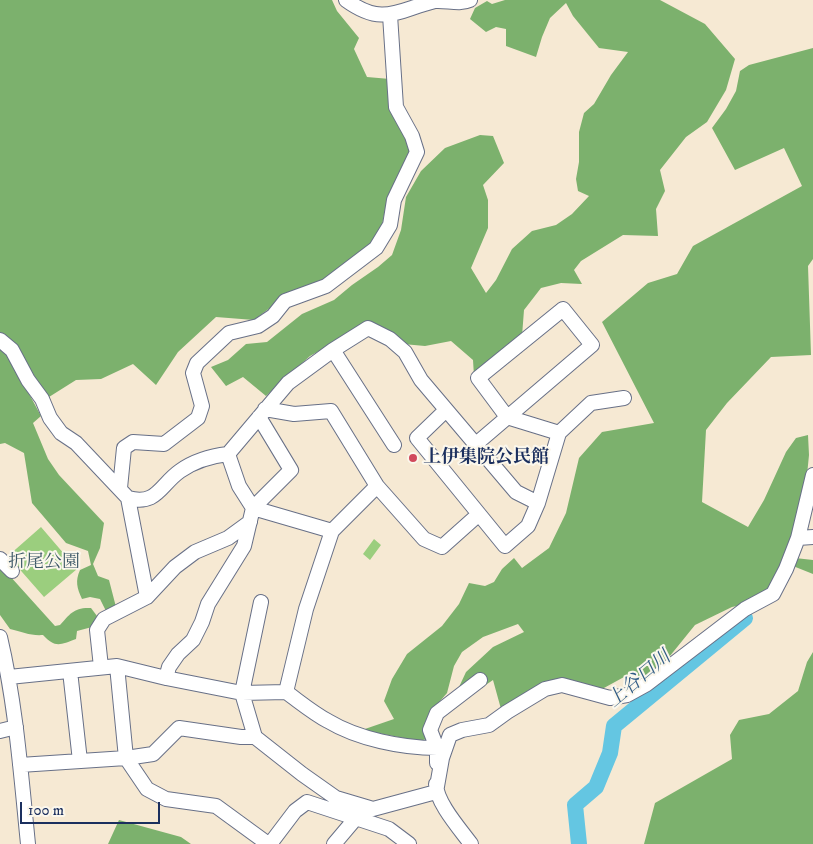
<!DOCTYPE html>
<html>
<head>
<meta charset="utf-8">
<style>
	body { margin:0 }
	#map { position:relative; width:813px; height:844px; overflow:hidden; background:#f6e9d3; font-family:"IM FELL DW Pica",serif }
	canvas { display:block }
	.scale { position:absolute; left:20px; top:802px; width:140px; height:22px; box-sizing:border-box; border:2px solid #1b2f5e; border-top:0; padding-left:6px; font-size:15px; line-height:18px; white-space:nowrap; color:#1b2f5e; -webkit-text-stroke:4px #fbf7ec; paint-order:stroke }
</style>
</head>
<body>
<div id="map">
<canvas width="813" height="844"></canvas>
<div class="scale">100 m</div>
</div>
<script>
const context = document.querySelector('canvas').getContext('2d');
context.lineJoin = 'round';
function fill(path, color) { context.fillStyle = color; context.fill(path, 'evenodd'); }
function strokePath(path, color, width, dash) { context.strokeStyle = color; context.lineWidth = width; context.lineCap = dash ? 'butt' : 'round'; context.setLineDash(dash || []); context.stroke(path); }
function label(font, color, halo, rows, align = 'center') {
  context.font = font + ' "IM FELL DW Pica","Noto Serif JP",serif'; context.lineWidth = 4; context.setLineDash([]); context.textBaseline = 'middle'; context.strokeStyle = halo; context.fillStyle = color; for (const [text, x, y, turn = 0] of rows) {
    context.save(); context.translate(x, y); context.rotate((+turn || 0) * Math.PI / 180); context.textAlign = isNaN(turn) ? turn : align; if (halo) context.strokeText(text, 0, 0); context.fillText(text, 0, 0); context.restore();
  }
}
const green = new Path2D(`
	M41,527L77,569L44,597L8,556Z
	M374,539L381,545L370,560L363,554Z`);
const forest = new Path2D(`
	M0,0H332L337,11L359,38L354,49L367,77L390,79L413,153L387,199L380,236L345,269L308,289L287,295L254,320L216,317L178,352L156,385L133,364L101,379L76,380L49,397L24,365L13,342L0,333Z
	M505,0H660L705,24L735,59L726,90L707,122L686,137L660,170L665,191L656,209L658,236L623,235L581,261L574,270L582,284L561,283L541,288L524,310L522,336L474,376L473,360L451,341L425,346L403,344L370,323L310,356L266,396L243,377L226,386L211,367L228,360L246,344L267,342L302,314L334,300L352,285L378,267L392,255L401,230L406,197L421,171L445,148L480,135L493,136L504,163L483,185L488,200V228L471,268L486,293L496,280L512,249L532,231L556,225L572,214L589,196L578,191L576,179L579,162V132L584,113L594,104L611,75L628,52L599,48L573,16L566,3L550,18L542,37L536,57L506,46V29L496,27L486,32L470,19L475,8L487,1L492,4Z
	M813,48V259L808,266L811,355L771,357L727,403L706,430L702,502L748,527L764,500L786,452L796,438L808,435L809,455L806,485L789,549L769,591L755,602L732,607L695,625L661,667L634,685L624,677L593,694L574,681L548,683L501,709L493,680L459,703L453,700L466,672L493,647L524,632L518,624L483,637L462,652L454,666L447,693L435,707L431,738L419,741L362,730L394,719L384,701L392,679L407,654L442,626L459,604L469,583L485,586L494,582L502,569L514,558L522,568L549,548L566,513L579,458L602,432L654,423L602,322L648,283L677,274L693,246L802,186L784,148L735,170L712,128L726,109L736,91L740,71L749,65Z
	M0,347L13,364L41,416L33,423L48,459L59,475L104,523L100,548L93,564L98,576L109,580L116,607L106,611L100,599L90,597L82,599C77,588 75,581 80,570L91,565L88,551L66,543L32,503L24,453L5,443L0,444Z
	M795,558L813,560V574L793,566Z
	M0,565L55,626L60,625C70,614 74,607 91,608L97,616L92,627L77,631L76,639C60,645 55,648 43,635C31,636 22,632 10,629L0,615Z
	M813,652V844H644L655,803L732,759L730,735L739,720L769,714L798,691L807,662Z
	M119,820L181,837L191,844H108Z`);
const river = new Path2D(`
	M579,844L575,805L596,787L610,753L614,726L745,618`);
const minor = new Path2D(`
	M346,0C383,27 398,10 435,1C447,0 459,5 470,0
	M0,340L12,350L28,380L42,399L50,418L61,433L76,443L128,498C157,506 160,485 180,471C194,461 211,456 228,454
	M333,350L394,445
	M265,409L294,414L331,411L377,486L424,539L442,547L479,514
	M446,410L417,438L505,546L528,526L538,503L559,433L591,403L624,398
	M476,444L592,345L563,309L478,378L507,417L559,433
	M120,488L124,448L133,442L164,444L198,418L202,406L193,373L197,363L229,333L258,326L273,316L285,301L326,286L376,248L390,225L394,200L417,152L412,136L396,107L390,15
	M128,498L147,597
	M332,531L253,508L239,486L228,454L288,383L333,350L368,328L390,339L405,352L421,380L516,492L538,503
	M798,538L813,537
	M0,559L12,571
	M261,602L242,693L255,737L302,774L336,798L373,809L436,792
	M0,637C16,705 21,775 28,844
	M117,666L126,758L147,789L166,799L216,806L268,844
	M101,667L97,630L104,619L147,597L175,567L195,552L228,538L250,522
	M70,671L80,761
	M9,677L117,666L166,678L242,693L286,692L306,609L332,531L377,486
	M166,678L169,667L178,654L193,640L202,622L208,604L244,546L253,508L291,470L259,417
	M286,692C300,702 313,713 328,721C358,739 402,748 437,748
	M0,731L16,727
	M437,763V748L430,730L437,713L480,680
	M20,765L126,758L153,754L179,728L241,737H255
	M436,784C436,802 460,829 471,844
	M436,792L442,758L450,735L462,730L489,725L507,712L545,689L562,685L610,698L627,695L647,684L745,609L773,594L786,569L798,538L813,475
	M270,844L295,811L307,802L389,829L409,844
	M334,844L356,818`);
const markers = [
	[413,458,5,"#d1495b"]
];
const poiNames = [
	["上伊集院公民館",423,458]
];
const parkNames = [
	["折尾公園",44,563]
];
const waterNames = [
	["上谷口川",640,680,-40]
];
fill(green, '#9bce7e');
fill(forest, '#7cb16d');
strokePath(river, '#64c6e2', 16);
strokePath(minor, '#687087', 16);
strokePath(minor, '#fff', 14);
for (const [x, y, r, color] of markers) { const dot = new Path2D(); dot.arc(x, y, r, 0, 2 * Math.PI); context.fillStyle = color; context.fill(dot); strokePath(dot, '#fbf7ec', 2); }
label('bold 18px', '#1b2f5e', '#fbf7ec', poiNames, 'left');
label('18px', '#3b5766', '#fbf7ec', parkNames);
label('italic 19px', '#315c86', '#fbf7ec', waterNames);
</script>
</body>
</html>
